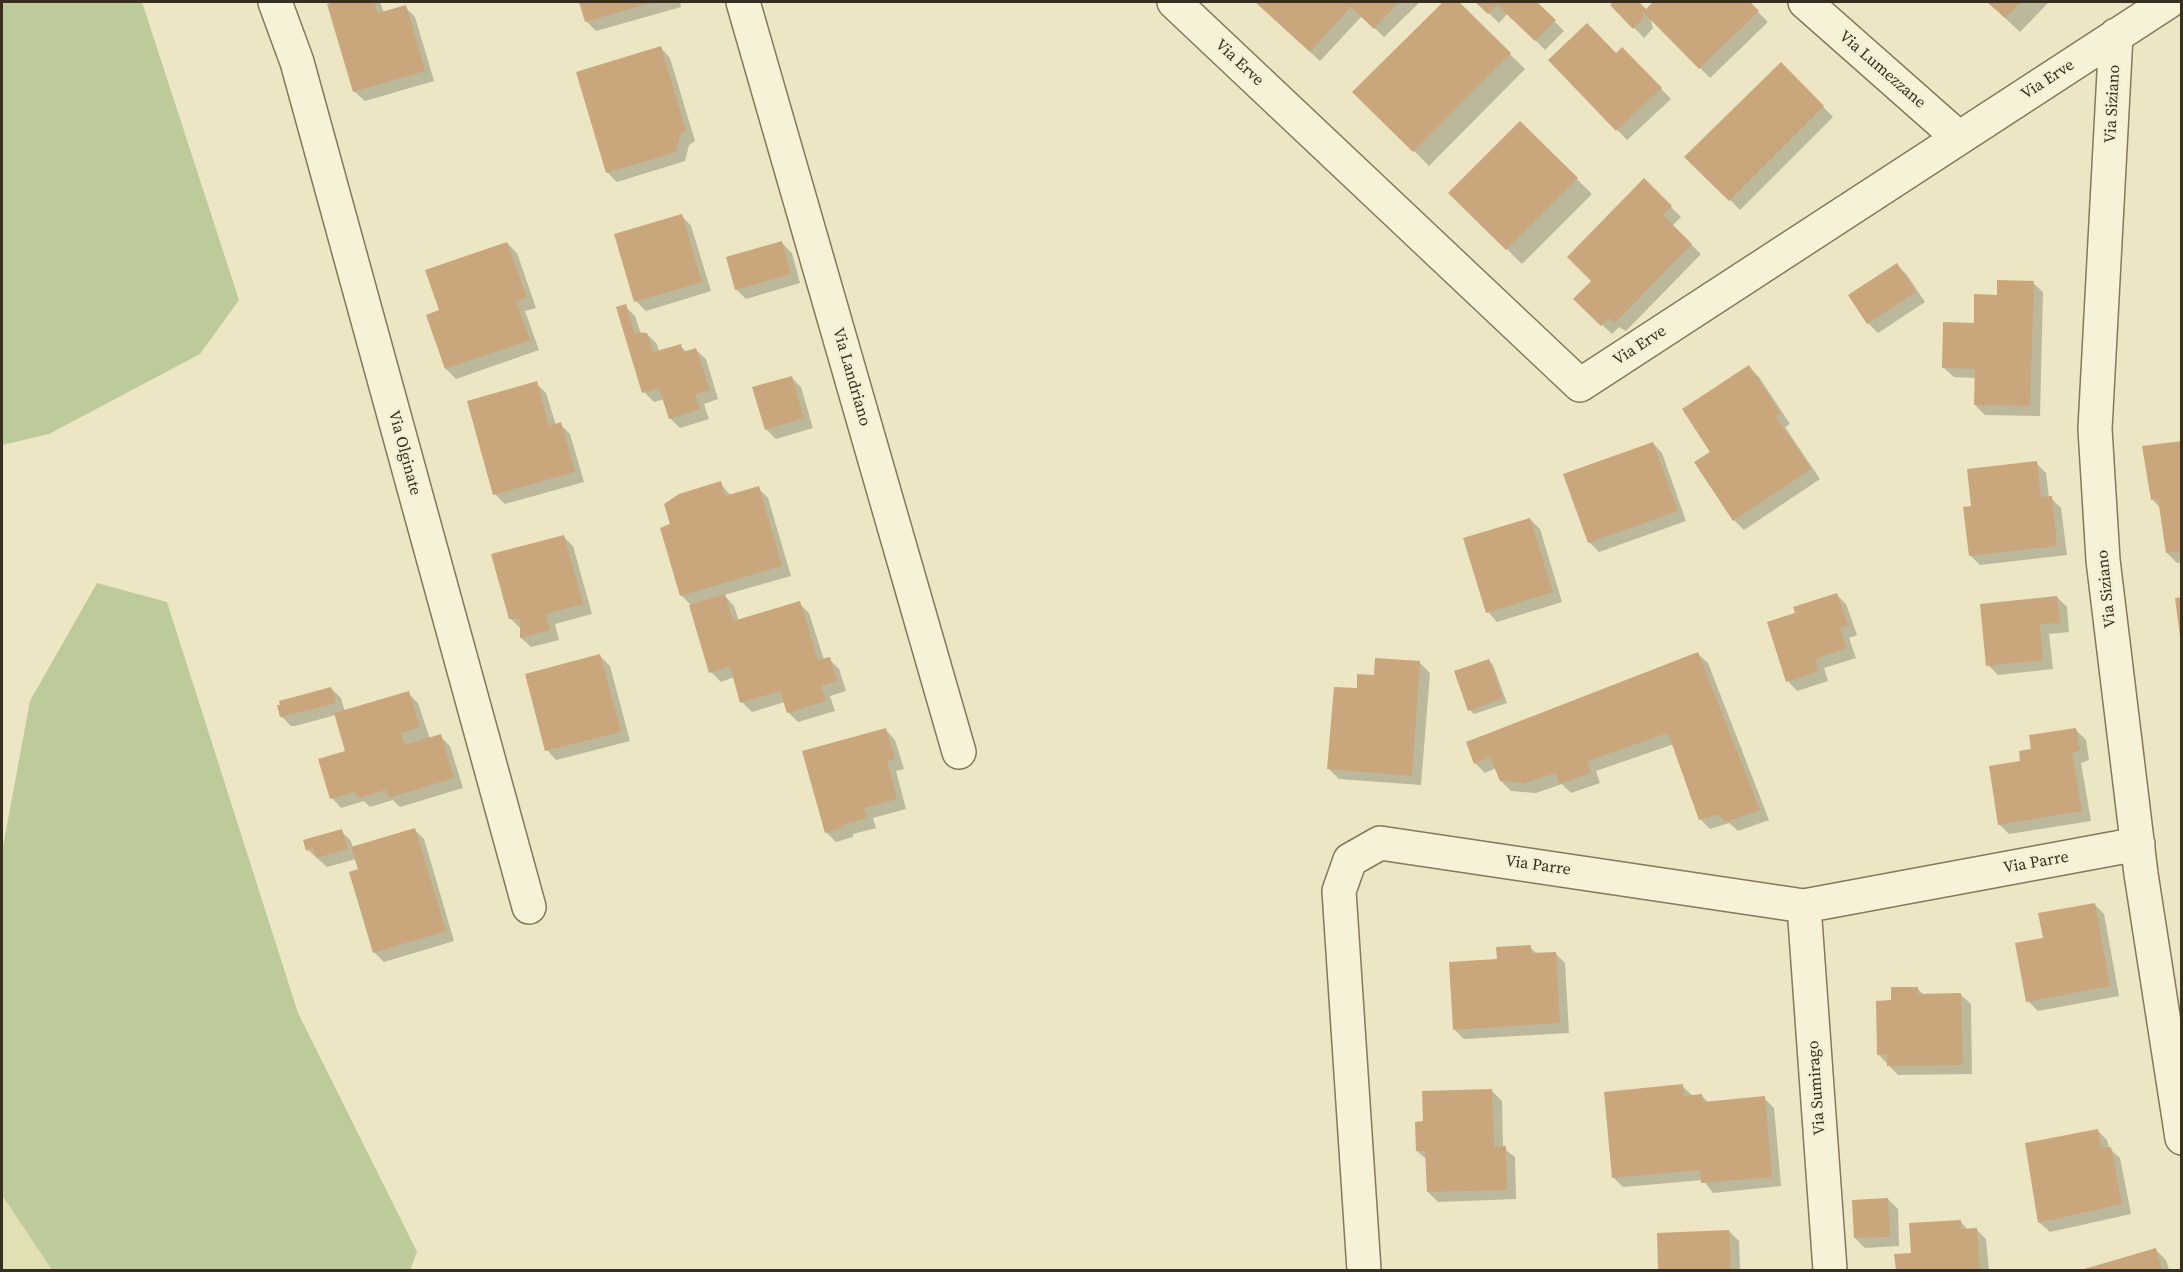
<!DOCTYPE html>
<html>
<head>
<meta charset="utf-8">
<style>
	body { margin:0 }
	#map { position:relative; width:2183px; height:1272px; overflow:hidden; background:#ece6c4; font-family:"Source Serif 4",serif }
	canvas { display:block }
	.frame { position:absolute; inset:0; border:3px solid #372e1f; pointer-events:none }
</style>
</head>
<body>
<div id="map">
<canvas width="2183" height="1272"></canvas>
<div class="frame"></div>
</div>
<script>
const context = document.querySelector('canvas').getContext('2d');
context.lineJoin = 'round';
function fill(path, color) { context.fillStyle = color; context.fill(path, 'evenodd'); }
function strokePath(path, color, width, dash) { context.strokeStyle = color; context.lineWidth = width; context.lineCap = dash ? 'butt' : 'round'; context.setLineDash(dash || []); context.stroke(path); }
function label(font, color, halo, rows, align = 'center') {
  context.font = font + ' "Source Serif 4",serif'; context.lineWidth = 5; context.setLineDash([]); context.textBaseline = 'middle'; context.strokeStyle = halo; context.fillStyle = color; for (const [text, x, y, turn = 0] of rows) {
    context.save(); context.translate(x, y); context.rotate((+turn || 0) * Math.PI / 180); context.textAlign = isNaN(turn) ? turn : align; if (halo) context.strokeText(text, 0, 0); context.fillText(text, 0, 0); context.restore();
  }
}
const farmland = new Path2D(`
	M2,1195L52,1270H2Z`);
const green = new Path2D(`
	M2,2H142L239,300L200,354L49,434L2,445Z
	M97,583L167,602L298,1013L417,1252L410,1270H52L2,1195V852L30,701Z`);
const shadow = new Path2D(`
	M339,2H380L384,13L405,7L415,17L434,81L365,101L355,92L329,5Z
	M580,2H680L681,7L596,31L586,21Z
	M1256,2H1420L1384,37L1362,16L1320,61Z
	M1445,2H1457L1525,69L1429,166L1355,92Z
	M1477,2H1535L1564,31L1545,50L1508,13L1499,23Z
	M1616,2H1637L1646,11L1655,2H1748L1768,22L1710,78L1650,17L1653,28L1644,38L1612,5Z
	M1988,2H2049L2020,32Z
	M661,48L670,58L695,141L689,145L685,161L617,182L607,172Z
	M1622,49L1671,99L1627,140L1550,60L1616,55Z
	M1781,64L1833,117L1740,210L1687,157Z
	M1520,123L1592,194L1522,264L1450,193Z
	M1644,180L1681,217L1672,226L1701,254L1626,331L1619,327L1612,334L1575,299L1593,281Z
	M682,216L691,226L711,291L646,311L636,301Z
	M507,243L517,253L536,308L525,311L539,350L456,379L446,369L428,316L441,311Z
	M782,243L792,253L800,283L746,299L736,289Z
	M1897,265L1907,275L1925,302L1878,333L1868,323L1850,296Z
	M2033,283L2043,292L2040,416L1985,415L1975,405L1976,378L1954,377L1944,368L1998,297Z
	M625,306L635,316L641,334H647L657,344L659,352L680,346L687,352L696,350L706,359L718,399L704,404L709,419L680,428L670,418L664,399L654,402L644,392Z
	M1749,367L1759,377L1790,424L1785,427L1820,479L1744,530L1734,520L1712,452Z
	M791,377L801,387L813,428L776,439L766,429Z
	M536,383L546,393L556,425L560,424L570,434L584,482L505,504L495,494Z
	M2182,442V562L2177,563L2167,553L2160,508L2152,499Z
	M1653,443L1662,453L1686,521L1599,552L1589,542Z
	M2036,463L2046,473L2049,498H2051L2061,508L2067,555L1980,565L1970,555L1972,507Z
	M720,483L731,496L758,488L768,498L791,576L724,595L734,606L739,621L799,603L809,613L824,660L829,659L839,669L846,691L830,696L835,711L798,722L788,712L785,702L752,712L742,702L734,677L721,682L711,672L691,605L681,595L672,525Z
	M1530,519L1540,529L1562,602L1497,622L1488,612Z
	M563,536L573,546L592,614L555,624L559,640L531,647L521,638V629L510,618Z
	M1836,594L1846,604L1857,635L1849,638L1856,658L1824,668L1828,681L1797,691L1788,681L1796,613Z
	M2057,597L2067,607L2069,632L2049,634L2053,669L1998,675L1988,665Z
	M1698,654L1708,663L1769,820L1738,831L1729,823L1710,829L1700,819L1674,744L1596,771L1600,783L1571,793L1562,784L1536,793L1511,791L1501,781L1496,768L1485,773L1475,763Z
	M600,656L610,666L630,741L556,760L547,750Z
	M1489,660L1493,665L1507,703L1474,714L1470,710Z
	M1420,663L1430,673L1421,785L1339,779L1329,769L1358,690L1375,677Z
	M331,688L341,698L345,712L408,693L418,703L430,739L440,736L450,746L463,788L400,807L393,800L370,807L364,801L341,808L332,798L347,752L336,715L295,726H291L281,716Z
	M886,730L895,740L904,769L896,771L906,809L873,818L876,828L853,834V837L836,842L826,832Z
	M2076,730L2086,740L2089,760L2081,763L2091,821L2009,834L1999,824L2033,750Z
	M414,829L424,839L454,941L384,962L374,952L356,859L327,867L308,850L341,831L351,841L353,848Z
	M2094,904L2104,914L2119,996L2038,1011L2028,1001L2044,940Z
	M1530,947L1537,954L1555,953L1565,963L1569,1033L1464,1039L1454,1029L1498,961Z
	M1917,988L1924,995H1961L1971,1004L1972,1074L1898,1075L1878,1054L1893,1002Z
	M1682,1086L1693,1096H1702L1709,1103L1764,1098L1774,1108L1781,1186L1713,1193L1703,1180L1623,1187L1613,1177Z
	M1492,1091L1502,1101L1503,1148L1515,1157L1516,1199L1438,1202L1428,1192L1427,1160L1417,1151L1424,1123Z
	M2097,1130L2107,1140L2109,1148L2120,1158L2131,1214L2050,1232L2040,1223Z
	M1888,1199L1898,1209L1899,1246L1865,1248L1855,1238Z
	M1960,1221L1968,1230L1976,1229L1986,1239L1989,1270H1897L1896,1255L1913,1254Z
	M1729,1231L1739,1241L1740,1270H1660L1658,1234Z
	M2156,1250L2166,1260L2169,1270H2084Z`);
const building = new Path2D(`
	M334,2H374L378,13L406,5L425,71L353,92L327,4Z
	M579,2H654L585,22Z
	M1255,2H1399L1374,29L1351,7L1310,52Z
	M1443,2H1459L1511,53L1413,152L1352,92Z
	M1475,2H1537L1556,20L1535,41L1497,5L1488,14Z
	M1613,2H1639L1646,9L1653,2H1750L1759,11L1699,69L1642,11L1644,17L1633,29L1610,5Z
	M1987,2H2021L2005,18Z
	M1587,23L1616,53L1622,47L1662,88L1616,131L1548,60Z
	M661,46L686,131L680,135L676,152L606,173L576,72Z
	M1781,62L1824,106L1729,201L1684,157Z
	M1520,121L1578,178L1506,250L1448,193Z
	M1644,178L1672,206L1663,215L1692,244L1615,323L1608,318L1601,326L1573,299L1591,281L1567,257Z
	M682,214L702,282L634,302L614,234Z
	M782,241L791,274L735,290L726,257Z
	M507,242L527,298L516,301L530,340L445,369L426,315L439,310L425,270Z
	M1897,263L1916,292L1867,324L1848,295Z
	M1997,280L2034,281L2030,406L1974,405L1975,369L1942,368L1943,322L1974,323V294L1997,295Z
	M626,304L634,332L647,333L653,352L681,344L683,352L696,348L710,390L695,394L700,409L669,419L659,388L642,393L616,307Z
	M1749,365L1781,414L1776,416L1811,469L1733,521L1694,462L1710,452L1682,409Z
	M792,376L804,418L765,430L752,387Z
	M537,381L549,426L561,422L575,472L493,495L467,401Z
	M2182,441V551L2166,553L2158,499L2151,500L2142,446Z
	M1653,442L1678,511L1588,543L1563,474Z
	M2037,461L2041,497L2052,496L2057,546L1969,556L1963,507L1971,506L1967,469Z
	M721,481L725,496L759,486L782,566L680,596L660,528L670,524L664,504L679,494Z
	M1530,518L1553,592L1486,613L1463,538Z
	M564,535L583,604L546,614L550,630L520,638V619H509L491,554Z
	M1837,593L1848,625L1840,628L1847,648L1815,659L1819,671L1786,682L1767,622L1795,613L1793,607Z
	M725,594L733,621L800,601L818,660L830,657L837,681L821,686L826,701L787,713L780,691L740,703L730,666L709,673L689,605Z
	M2057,596L2060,623L2040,624L2043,660L1986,666L1980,604Z
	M2182,597V637H2180L2175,598Z
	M1698,652L1760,810L1726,822L1718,814L1699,820L1668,733L1587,761L1591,773L1559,784L1556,773L1525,783L1500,781L1490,757L1474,764L1466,742Z
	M600,654L621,732L545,751L525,674Z
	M1375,658L1420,661L1412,776L1327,769L1334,687L1357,688V674L1374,675Z
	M1489,659L1503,698L1468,711L1454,671Z
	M331,687L336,703L280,717L277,705H280L279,701Z
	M409,691L420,727L401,733L405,745L441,734L454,778L389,798L386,790L359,798L354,792L330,799L318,759L345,751L334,713Z
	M886,728L895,759L887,761L897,799L864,808L867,818L844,824V827L825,833L802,751Z
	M2076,728L2080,750L2072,753L2082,811L1998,825L1989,766L2020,761L2019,751L2031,749L2029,735Z
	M415,828L446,931L373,953L349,872L358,869L351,847Z
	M342,829L348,849L316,858L313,848L306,851L303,840Z
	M2095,903L2110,986L2026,1002L2015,943L2043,938L2038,913Z
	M1531,945V953L1556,952L1560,1023L1453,1030L1449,962L1497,959L1496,947Z
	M1891,987H1918V994L1961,993L1963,1065L1887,1066V1054L1877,1055L1876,1001L1891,1000Z
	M1683,1084L1684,1096L1702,1094L1703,1102L1765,1096L1772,1177L1701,1183L1700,1170L1612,1178L1604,1092Z
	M1492,1089L1494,1147L1506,1146L1507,1190L1427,1192L1425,1151H1416L1415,1122L1423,1121L1422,1091Z
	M2098,1129L2101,1148L2111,1147L2122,1204L2038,1223L2025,1143Z
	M1888,1198L1890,1237L1854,1238L1852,1200Z
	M1961,1220V1229L1977,1228L1980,1270H1896L1894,1254L1911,1253L1909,1223Z
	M1729,1230L1731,1270H1658L1657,1233Z
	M2156,1248L2162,1270H2081Z`);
const minor = new Path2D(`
	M275,2L297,62L529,907
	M743,2L959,752
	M1174,2L1580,385L2168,2
	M1805,2L1959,138
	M2116,35L2095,429L2103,560L2141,874L2182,1138
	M1804,906L1830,1270
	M1364,1270L1339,891L1350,860L1380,843L1804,906L2138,844`);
const streetNames = [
	["Via Erve",1239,63,43],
	["Via Lumezzane",1882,70,41],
	["Via Erve",2048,80,-33],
	["Via Siziano",2113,104,-87],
	["Via Erve",1640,346,-33],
	["Via Landriano",851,377,74],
	["Via Olginate",404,453,75],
	["Via Siziano",2107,589,-96],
	["Via Parre",2036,863,-10],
	["Via Parre",1538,866,8],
	["Via Sumirago",1817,1088,-94]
];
fill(farmland, '#e1e0b2');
fill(green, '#bdca99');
fill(shadow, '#0003');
fill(building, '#c9a67c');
strokePath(minor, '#86785b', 36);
strokePath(minor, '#f7f2d7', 33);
label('16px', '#372e1f', '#f4efd4', streetNames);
</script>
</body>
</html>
